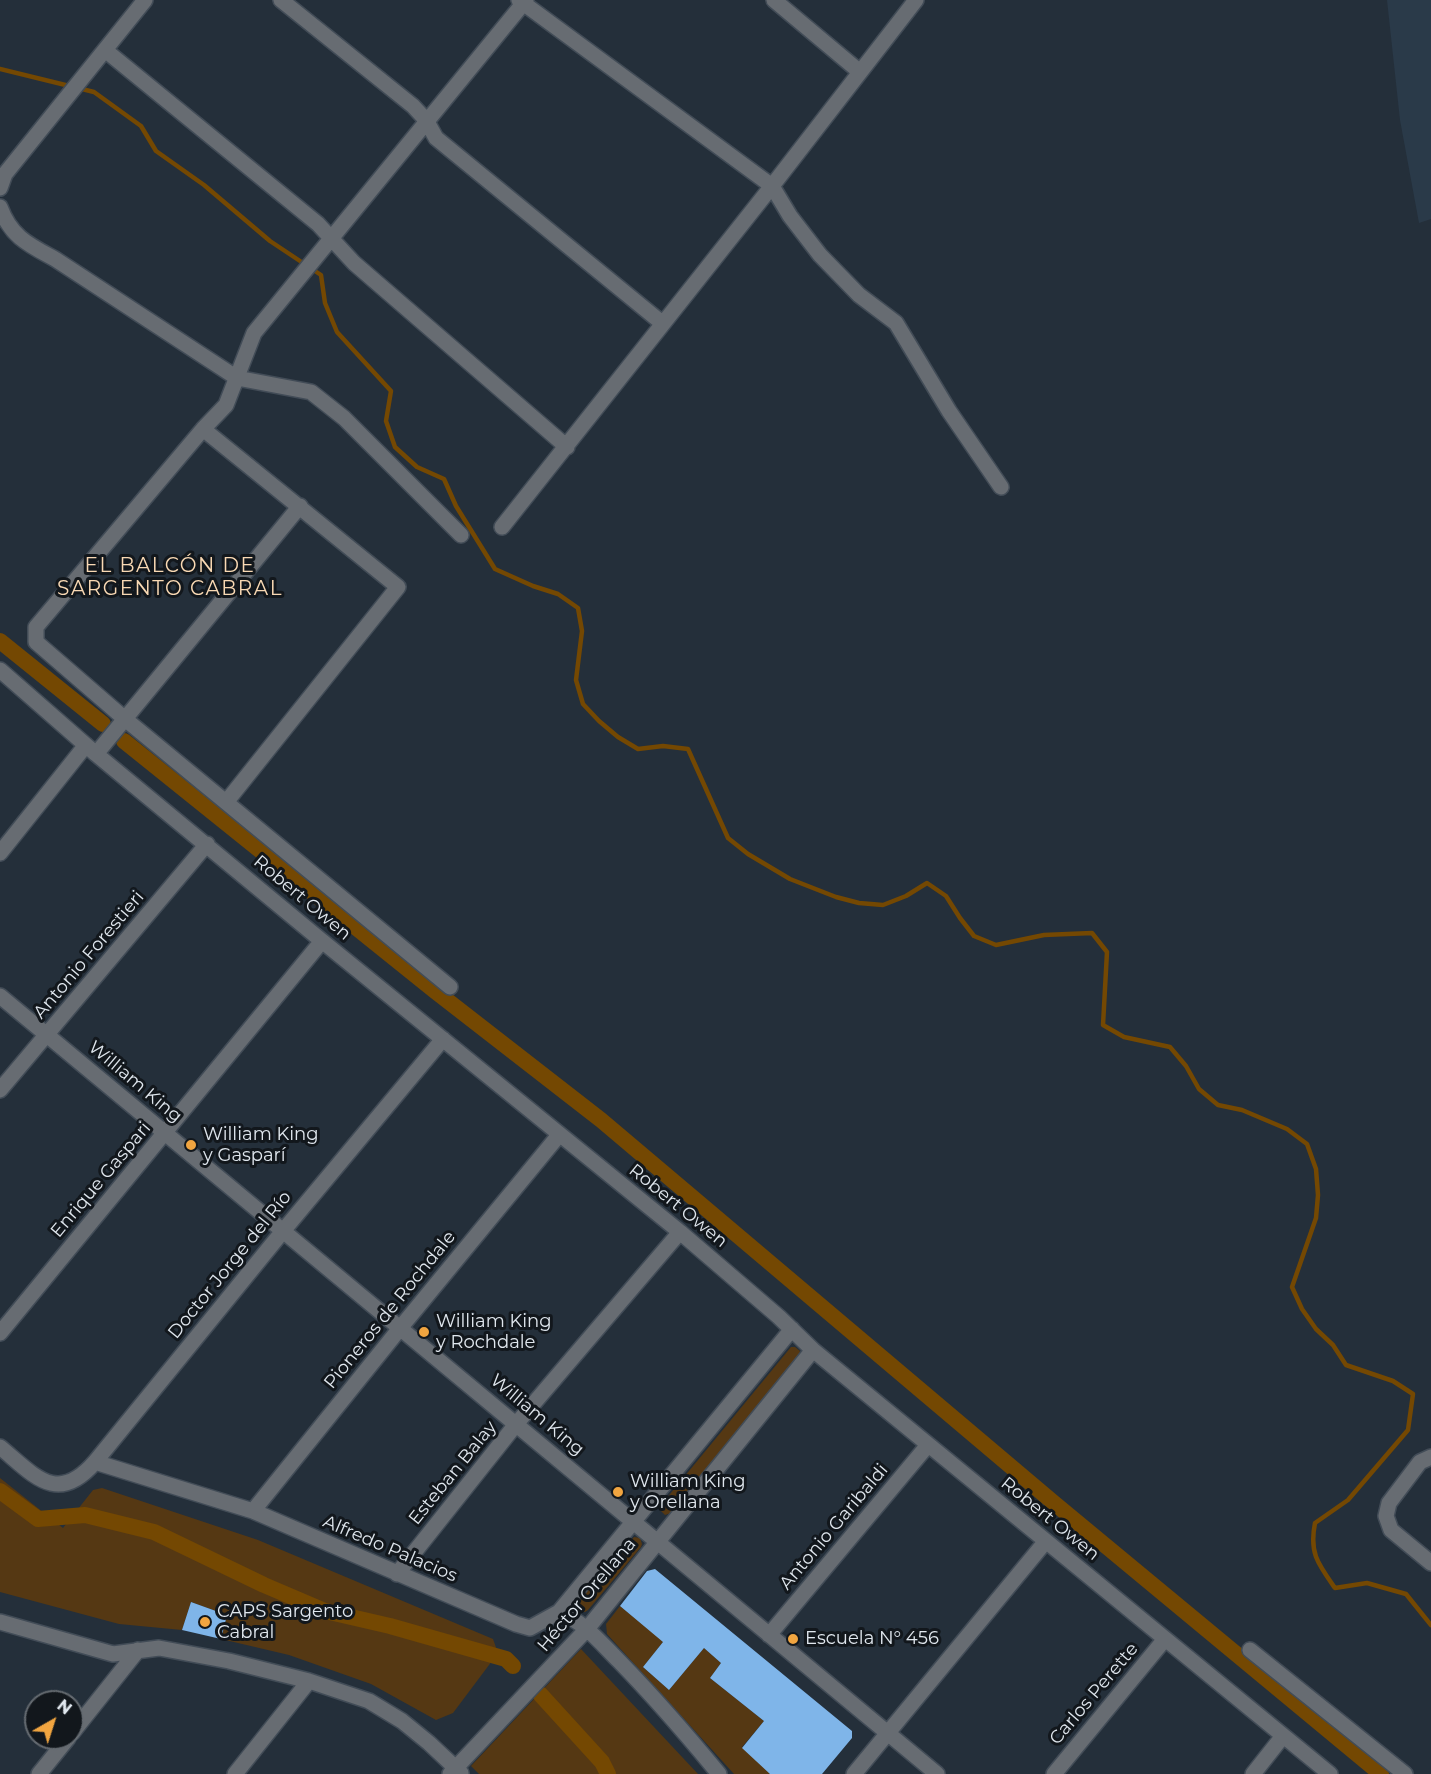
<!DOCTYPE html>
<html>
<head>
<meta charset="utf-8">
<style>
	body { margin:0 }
	#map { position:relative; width:1431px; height:1774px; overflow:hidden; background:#242f3a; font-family:Montserrat,sans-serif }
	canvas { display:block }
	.north { position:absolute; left:24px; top:1690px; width:60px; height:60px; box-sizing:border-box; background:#12171c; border:2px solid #646a70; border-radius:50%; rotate:39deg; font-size:16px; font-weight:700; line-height:24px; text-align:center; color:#e0e7ee }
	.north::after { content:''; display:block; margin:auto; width:21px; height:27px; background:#f1a540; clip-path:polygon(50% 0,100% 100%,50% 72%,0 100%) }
</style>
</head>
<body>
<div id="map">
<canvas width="1431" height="1774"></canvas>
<div class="north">N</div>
</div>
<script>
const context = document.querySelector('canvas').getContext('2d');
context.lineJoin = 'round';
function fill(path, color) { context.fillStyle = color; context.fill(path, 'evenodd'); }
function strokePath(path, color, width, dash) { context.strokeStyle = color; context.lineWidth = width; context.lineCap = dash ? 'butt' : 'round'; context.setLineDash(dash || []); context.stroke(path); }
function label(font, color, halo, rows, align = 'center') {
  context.font = font + ' Montserrat,sans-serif'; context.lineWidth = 6; context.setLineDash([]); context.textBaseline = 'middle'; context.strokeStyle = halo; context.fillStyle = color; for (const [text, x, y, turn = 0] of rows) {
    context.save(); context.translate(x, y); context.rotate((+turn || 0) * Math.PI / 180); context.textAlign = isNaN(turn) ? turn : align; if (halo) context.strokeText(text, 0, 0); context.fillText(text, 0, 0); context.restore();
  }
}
const built = new Path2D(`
	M1387,0H1431V219L1419,223L1400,120Z`);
const green = new Path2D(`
	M791,1347H795L800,1351L798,1358L671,1513L665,1515L660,1510L661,1505Z
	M0,1478L63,1528L93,1490L102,1488L258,1540L493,1639L498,1653L453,1713L436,1720L371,1684L289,1655L221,1639L227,1615L191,1602L182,1630L119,1624L0,1592Z
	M634,1537L640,1538L642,1544L641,1547L588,1610L585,1612L579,1611L577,1607L578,1602Z
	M620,1606L653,1633L690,1608L643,1667L669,1690L704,1648L721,1663L710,1678L764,1721L742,1747L762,1766L781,1774H734L607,1634L606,1624Z
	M581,1649L698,1774H479L471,1766Z`);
const stream = new Path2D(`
	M0,69L94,92L141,126L156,151L204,185L270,241L321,275L325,303L337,332L391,391L386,421L395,447L417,467L444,479L456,506L495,569L533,586L558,594L578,608L582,631L576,680L583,704L599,721L618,737L638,749L663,746L688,749L728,838L748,854L790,879L836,897L859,903L883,905L906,896L927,883L946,896L960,918L974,936L996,945L1044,935L1092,933L1107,952L1103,1025L1124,1037L1170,1047L1186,1066L1199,1089L1218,1105L1242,1110L1287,1129L1307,1144L1316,1169L1318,1195L1316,1218L1292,1287L1302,1309L1316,1329L1333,1345L1346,1365L1393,1381L1413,1394L1408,1430L1348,1500L1315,1523C1309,1553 1318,1564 1335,1588L1367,1583L1406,1594L1431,1625`);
const canal = new Path2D(`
	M0,641L103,724
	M124,741L435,991L601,1120L1054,1503L1381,1774
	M0,1491L38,1519L85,1515L154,1532L264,1585L325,1611L390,1626L506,1659L513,1666
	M540,1694L602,1762L608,1774`);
const building = new Path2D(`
	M655,1569L852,1731V1738L822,1774H770L742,1748L764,1721L710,1678L721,1663L704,1648L669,1690L643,1667L663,1642L620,1606L647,1571Z
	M191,1602L227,1615L221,1639L182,1630Z`);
const street = new Path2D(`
	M281,0L413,106L426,120L436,138L662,323
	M519,0L772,186L790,216L820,255L859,295L896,323L949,411L1001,487
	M774,0L860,72
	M105,50L318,224L354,263L567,447
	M0,188L5,174L145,0
	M0,207C11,237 29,245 55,259L237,378L311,392L344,418L461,535
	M203,429L398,587L227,801
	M502,527L772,186L916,0
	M0,670L96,754L322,941L680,1232L779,1317L813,1350L1330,1774
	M96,754L300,506
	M0,853L86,745
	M450,987L125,719L36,642V627L203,429L226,405L254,333L526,0
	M0,996L937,1774
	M0,1090L207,844
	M0,1333L322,941
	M0,1447C34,1475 57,1506 95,1462L253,1511L516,1624L530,1628L559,1612C584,1622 600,1642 619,1661C654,1697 687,1735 719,1774
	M1431,1457L1420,1462L1389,1503L1386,1516L1391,1530L1431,1563
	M95,1462L283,1231L443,1039
	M253,1511L401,1327L559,1135
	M397,1574L517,1423L680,1232
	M559,1612L792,1329
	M0,1622L113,1654L159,1648L229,1661L309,1681L369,1701L402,1721L429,1743L461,1773
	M769,1635L928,1445
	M1250,1650L1405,1774
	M72,1733L138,1650
	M39,1774L68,1738
	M235,1774L309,1681
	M450,1774L587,1629L813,1350
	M854,1774L1046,1541
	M1054,1774L1165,1639
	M1253,1774L1283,1736`);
const markers = [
	[191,1145,6,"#f1a540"],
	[424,1332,6,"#f1a540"],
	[618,1492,6,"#f1a540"],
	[205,1622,6,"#f1a540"],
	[793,1639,6,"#f1a540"]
];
const streetNames = [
	["Robert Owen",302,898,40],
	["Antonio Forestieri",89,955,-50],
	["William King",135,1082,40],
	["Enrique Gaspari",101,1180,-50],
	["Robert Owen",678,1206,39],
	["Doctor Jorge del Río",230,1265,-51],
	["Pioneros de Rochdale",390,1310,-51],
	["William King",537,1415,40],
	["Esteban Balay",453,1473,-51],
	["Robert Owen",1050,1519,39],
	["Antonio Garibaldi",834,1527,-50],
	["Alfredo Palacios",390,1549,23],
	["Héctor Orellana",587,1595,-50],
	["Carlos Perette",1094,1694,-50]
];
const poiNames = [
	["William King",203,1135],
	["y Gasparí",203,1156],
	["William King",436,1322],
	["y Rochdale",436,1343],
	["William King",630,1482],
	["y Orellana",630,1503],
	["CAPS Sargento",217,1612],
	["Cabral",217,1633],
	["Escuela N° 456",805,1639]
];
const neighbourhoodNames = [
	["EL BALCÓN DE",170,566],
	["SARGENTO CABRAL",170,589]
];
fill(built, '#2a3a49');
fill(green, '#553813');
strokePath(stream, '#744802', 4.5);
strokePath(canal, '#744802', 16);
fill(building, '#7fb5e9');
strokePath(street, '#424c57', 18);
strokePath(street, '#676c72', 15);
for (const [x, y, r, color] of markers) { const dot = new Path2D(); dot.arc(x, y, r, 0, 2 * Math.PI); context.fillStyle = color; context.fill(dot); strokePath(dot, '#12171c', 2); }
label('18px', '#e0e7ee', '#12171c', streetNames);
label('18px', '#e0e7ee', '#12171c', poiNames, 'left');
context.letterSpacing = '1.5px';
label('20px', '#f9d9b4', '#12171c', neighbourhoodNames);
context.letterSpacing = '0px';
</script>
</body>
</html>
